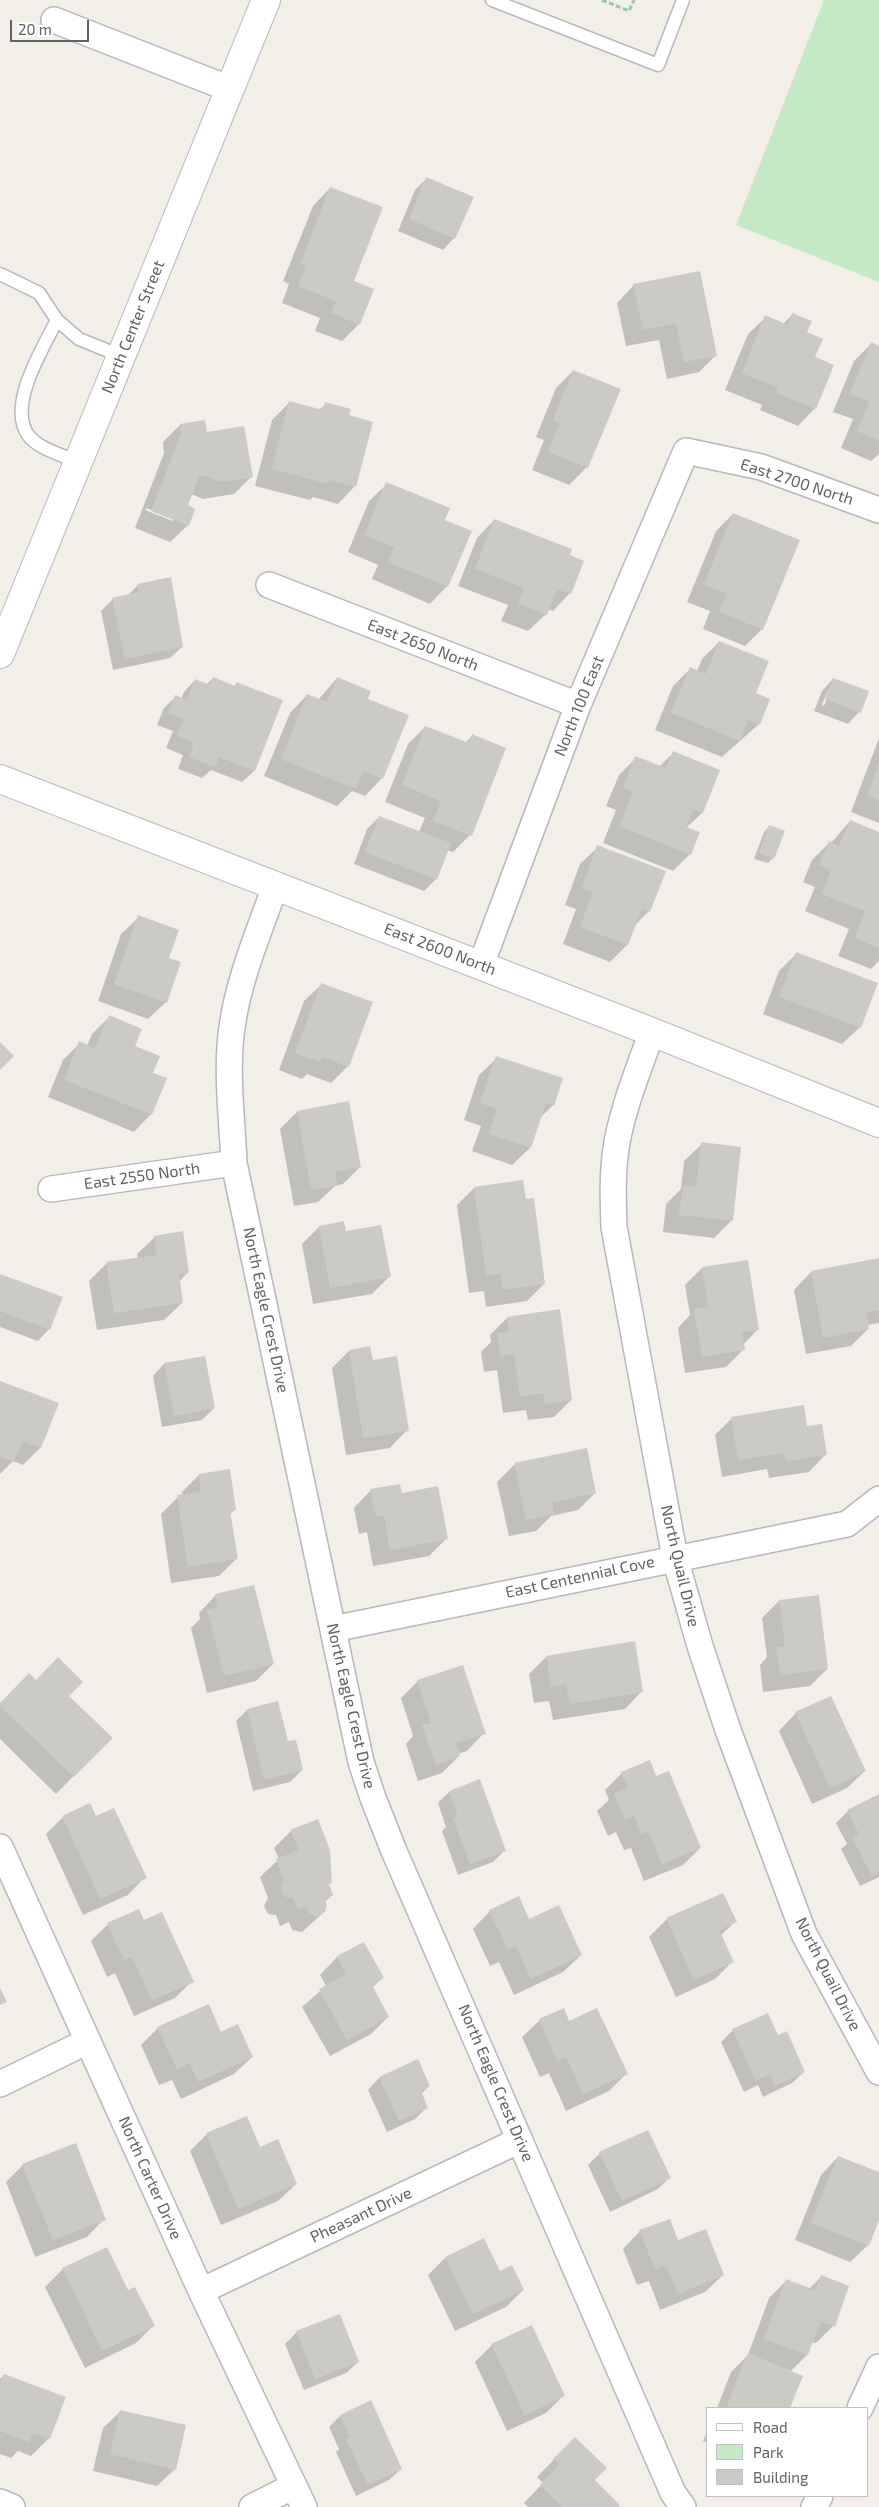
<!DOCTYPE html>
<html>
<head>
<meta charset="utf-8">
<style>
	body { margin:0 }
	#map { position:relative; width:879px; height:2507px; overflow:hidden; background:#f1efe8; font-family:"Exo 2",sans-serif }
	canvas { display:block }
	.legend { position:absolute; left:706px; top:2407px; width:162px; height:90px; box-sizing:border-box; background:#fff; border:1px solid #bfc1c3; margin:0; padding:6px 9px; list-style:none; font-size:15px; color:#5f6368 }
	.legend li { display:flex; align-items:center; gap:10px; height:25px }
	.legend b { width:25px; border:1px solid #bfc1c3 }
	.scale { position:absolute; left:10px; top:20px; width:79px; height:22px; box-sizing:border-box; border:2px solid #5f6368; border-top:0; padding-left:6px; font-size:15px; line-height:18px; white-space:nowrap; color:#5f6368; -webkit-text-stroke:4px #fff; paint-order:stroke }
</style>
</head>
<body>
<div id="map">
<canvas width="879" height="2507"></canvas>
<ul class="legend">
<li><b style="height:6px;background:#fff"></b>Road</li>
<li><b style="height:14px;background:#c5e8c5"></b>Park</li>
<li><b style="height:14px;background:#cccac5"></b>Building</li>
</ul>
<div class="scale">20 m</div>
</div>
<script>
const context = document.querySelector('canvas').getContext('2d');
context.lineJoin = 'round';
function fill(path, color) { context.fillStyle = color; context.fill(path, 'evenodd'); }
function strokePath(path, color, width, dash) { context.strokeStyle = color; context.lineWidth = width; context.lineCap = dash ? 'butt' : 'round'; context.setLineDash(dash || []); context.stroke(path); }
function label(font, color, halo, rows, align = 'center') {
  context.font = font + ' "Exo 2",sans-serif'; context.lineWidth = 4.5; context.setLineDash([]); context.textBaseline = 'middle'; context.strokeStyle = halo; context.fillStyle = color; for (const [text, x, y, turn = 0] of rows) {
    context.save(); context.translate(x, y); context.rotate((+turn || 0) * Math.PI / 180); context.textAlign = isNaN(turn) ? turn : align; if (halo) context.strokeText(text, 0, 0); context.fillText(text, 0, 0); context.restore();
  }
}
const green = new Path2D(`
	M824,0H879V282L736,225Z`);
const shadow = new Path2D(`
	M427,178L454,238L443,250L398,231L415,190Z
	M330,188L359,324L342,341L315,331L320,318L282,303L289,284L283,281L313,206Z
	M634,285L716,355L699,372L667,379L659,340L626,346L617,303Z
	M793,314L806,333L814,358L815,408L798,426L760,410L762,405L725,390L748,334L766,317L783,324Z
	M871,344L879,347V454L871,461L841,448L853,419L833,412L854,361Z
	M573,371L587,467L569,485L532,470L544,440L536,437L556,388Z
	M290,402L319,410L326,404L348,416L355,486L338,504L313,497L310,500L255,486L272,420Z
	M180,425L206,434L251,477L234,494L203,499L191,494L186,506L188,525L170,542L135,528L164,453L163,442ZM146,508L173,518V521L145,510Z
	M387,484L444,520L447,586L430,604L372,579L378,565L348,552L369,501Z
	M733,514L762,629L745,646L703,629L710,611L687,602L716,531Z
	M494,520L568,556L570,593L553,611L548,609L546,614L528,631L501,621L508,605L458,586L477,538Z
	M138,585L182,647L170,658L113,670L101,611L113,599L127,596Z
	M719,642L754,693L759,724L722,757L655,730L673,686L690,669L697,671L702,659Z
	M213,678L234,686L237,683L281,701L254,771L242,782L211,770L202,778L178,769L183,755L166,748L173,731L157,725L164,708L175,697L181,699L184,692L195,680L206,685Z
	M337,678L367,699L382,778L365,796L352,791L337,806L264,776L290,713L307,695L318,700Z
	M833,679L859,712L848,724L814,711L822,691ZM827,692H829L824,706L822,705Z
	M425,727L465,743L472,736L470,835L453,852L447,850L436,879L424,891L354,864L367,829L379,817L419,832L425,818L385,802L408,744Z
	M879,738V823L851,812Z
	M673,753L718,770L702,813L686,828L690,854L673,871L603,843L616,810L606,806L619,775L636,758L659,767Z
	M850,821L879,833V961L871,969L838,956L849,929L805,911L815,887L803,882L812,860L829,843H831Z
	M770,826L773,858L768,863L754,859L764,832Z
	M598,847L649,911L634,926L627,945L610,962L563,944L576,909L565,905L580,864Z
	M139,917L167,959L166,1002L148,1019L98,1001L121,934Z
	M796,954L860,1027L842,1044L763,1014L779,971Z
	M322,984L348,1066L331,1083L307,1074L302,1079L279,1070L304,1001Z
	M109,1017L152,1073L151,1114L134,1132L48,1097L63,1060L80,1043L87,1046L92,1034Z
	M497,1058L553,1105L540,1118L530,1148L512,1165L472,1151L481,1126L464,1120L479,1075Z
	M348,1102L360,1167L343,1184L335,1186L318,1202L294,1206L280,1129L297,1112Z
	M702,1144L731,1221L714,1238L663,1232L666,1204L681,1189L684,1161Z
	M474,1188L544,1284L527,1301L486,1307L484,1291L469,1293L457,1205Z
	M319,1227L345,1233L389,1277L372,1294L313,1304L302,1244Z
	M155,1237L188,1272L179,1282L182,1303L164,1320L97,1330L89,1281L107,1263L138,1259L137,1254Z
	M879,1259V1323L867,1325L868,1329L851,1346L806,1354L794,1290L811,1272Z
	M702,1268L758,1329L743,1345V1350L726,1367L685,1373L678,1328L690,1315L685,1285Z
	M0,1275L49,1329L38,1341L0,1327Z
	M507,1318L571,1400L554,1417L528,1420L526,1410L503,1413L497,1370L484,1372L481,1352L491,1342L490,1335Z
	M349,1351L371,1361L407,1430L390,1448L346,1455L332,1368Z
	M164,1364L214,1408L202,1420L162,1427L153,1376Z
	M0,1382L57,1404L40,1448L23,1465L13,1461L0,1474Z
	M732,1418L806,1428L826,1454L809,1472L769,1478L767,1469L722,1477L715,1435Z
	M586,1450L595,1493L578,1510L551,1516L536,1531L509,1536L497,1482L514,1465Z
	M199,1475L234,1510L230,1514L236,1559L219,1576L171,1583L161,1514L178,1497L183,1496L182,1492Z
	M371,1490L401,1494L446,1539L429,1556L373,1566L367,1532L359,1534L354,1508Z
	M216,1595L273,1664L256,1681L207,1693L191,1628L200,1619L199,1613Z
	M779,1601L827,1669L810,1686L763,1692L760,1665L767,1657L762,1618Z
	M546,1657L642,1691L625,1709L553,1720L549,1701L534,1703L529,1674Z
	M36,1681L111,1738L56,1794L0,1739V1704Z
	M418,1681L484,1733L467,1751L458,1754L459,1756L442,1773L418,1781L406,1744L413,1736L401,1698Z
	M247,1710L287,1743L302,1770L290,1782L253,1791L236,1721Z
	M796,1713L865,1771L847,1788L812,1804L779,1731Z
	M622,1773L656,1778L700,1848L683,1865L644,1881L631,1848L624,1850L616,1832L608,1836L597,1811L609,1800L605,1790Z
	M449,1792L505,1850L493,1862L458,1875L442,1831L446,1827L438,1803Z
	M879,1795V1877L860,1886L841,1849L847,1844L836,1823L847,1812Z
	M63,1817L95,1818L145,1877L128,1895L83,1915L46,1834Z
	M291,1831L331,1882L328,1885L332,1895L325,1902L324,1912L302,1932L292,1930L289,1922L280,1926L276,1915L268,1914L264,1906L268,1898L260,1877L279,1859L274,1848Z
	M722,1894L735,1922L720,1936L732,1962L715,1979L676,1997L649,1937L666,1920Z
	M490,1911L528,1921L581,1955L563,1972L514,1995L499,1962L490,1966L473,1929Z
	M143,1921L192,1981L175,1998L134,2016L115,1973L107,1977L91,1941L108,1924Z
	M363,1943L382,1978L372,1988L388,2017L371,2034L330,2056L302,2007L326,1986L320,1975L337,1957Z
	M540,2020L568,2022L626,2074L609,2091L566,2111L549,2073L540,2077L522,2037Z
	M158,2028L252,2057L234,2074L181,2099L172,2080L159,2085L141,2045Z
	M733,2030L778,2036L804,2072L792,2083L763,2097L758,2085L744,2092L721,2042Z
	M379,2078L429,2086L421,2094L427,2107L415,2119L387,2132L368,2090Z
	M207,2134L259,2149L296,2184L278,2201L221,2225L190,2151Z
	M600,2153L669,2178L658,2189L610,2212L588,2165Z
	M838,2157L879,2174V2216L868,2245L850,2262L795,2240L821,2175Z
	M23,2165L104,2219L87,2237L35,2257L6,2182Z
	M640,2231L677,2242L723,2275L705,2292L660,2310L649,2281L637,2285L623,2249Z
	M106,2248L128,2291L153,2326L136,2343L85,2368L45,2287L62,2270Z
	M445,2258L499,2273L523,2290L506,2307L455,2331L428,2275Z
	M821,2277L833,2326L816,2343L812,2342L807,2355L790,2372L801,2377L788,2408H717L731,2372L748,2355L769,2298L786,2281L809,2289Z
	M297,2332L358,2362L346,2373L304,2390L285,2344Z
	M492,2345L563,2396L546,2413L507,2431L475,2362Z
	M4,2375L49,2438L31,2456L18,2451L11,2458L0,2454V2379Z
	M121,2411L175,2469L157,2486L93,2471L103,2428Z
	M340,2416L401,2469L389,2480L356,2496L336,2452L339,2449L329,2427Z
	M708,2430V2443L703,2441Z
	M575,2438L593,2480L616,2507H528L524,2503L543,2483L537,2477Z`);
const building = new Path2D(`
	M426,177L474,197L455,239L409,219Z
	M330,187L383,207L354,281L374,289L360,325L331,313L336,301L298,286L306,266L300,264Z
	M700,271L717,356L684,362L676,323L643,330L633,284Z
	M792,313L812,321L807,332L823,339L815,357L834,365L816,409L776,393L778,388L742,373L765,315L788,325Z
	M871,342L879,346V440L857,431L869,402L850,394Z
	M573,370L621,389L588,468L548,452L560,423L553,420Z
	M289,401L323,410L325,402L351,409L349,415L373,422L356,487L329,480L328,484L272,469Z
	M205,420L207,432L244,426L253,477L221,482L205,476L199,477L188,505L195,509L189,526L151,511L181,434L180,424Z
	M386,482L450,508L445,520L472,531L448,587L388,562L394,547L364,535Z
	M733,513L800,540L763,630L719,612L727,594L704,584Z
	M494,519L572,549L570,555L584,561L571,594L557,589L547,615L518,604L524,588L475,569Z
	M171,577L183,647L125,659L112,598L139,592L137,584Z
	M719,641L769,661L756,693L770,699L760,725L748,720L740,741L671,713L690,667L706,674Z
	M213,677L235,686L236,682L283,700L255,771L219,757L215,767L189,757L194,743L177,736L184,719L168,713L175,695L187,700L195,679L210,685Z
	M337,677L371,691L368,699L409,715L383,779L363,771L356,789L281,759L307,694L327,702Z
	M833,678L869,691L861,713L825,699Z
	M425,726L469,743L472,734L506,748L472,836L433,821L441,801L402,785Z
	M673,751L720,770L703,813L693,809L686,827L700,832L691,855L619,826L633,792L623,788L635,756L666,768Z
	M879,764V800L867,795Z
	M379,816L451,843L437,880L365,852Z
	M850,820L879,832V948L855,938L865,911L822,894L831,870L819,865L829,841L839,846Z
	M769,825L785,831L774,859L759,853Z
	M597,845L666,871L650,912L642,909L628,945L580,927L593,892L582,888Z
	M138,915L179,930L169,958L181,962L167,1003L114,984Z
	M796,952L878,983L861,1028L779,997Z
	M321,983L373,1002L349,1067L323,1057L320,1062L295,1053Z
	M109,1015L142,1029L135,1046L160,1056L153,1073L167,1078L152,1115L64,1080L79,1041L95,1048Z
	M0,1042L14,1056L0,1070Z
	M496,1056L563,1078L554,1106L546,1103L531,1148L489,1134L497,1109L480,1103Z
	M349,1101L361,1167L335,1172L337,1185L311,1190L297,1111Z
	M701,1142L741,1147L733,1221L679,1215L683,1185L696,1187Z
	M523,1180L526,1199L534,1198L545,1284L503,1290L501,1274L486,1276L474,1187Z
	M344,1221L346,1231L381,1225L391,1277L330,1288L319,1226Z
	M183,1231L189,1273L179,1274L183,1303L114,1313L106,1262L157,1255L154,1236Z
	M879,1258V1310L866,1312L869,1329L823,1338L811,1271Z
	M748,1260L759,1330L742,1332L745,1350L702,1357L694,1309L708,1307L702,1267Z
	M0,1274L63,1297L50,1330L0,1311Z
	M560,1309L572,1400L545,1404L543,1393L520,1397L514,1354L501,1356L497,1333L509,1332L507,1317Z
	M370,1346L373,1360L397,1356L409,1431L363,1438L349,1350Z
	M205,1356L215,1408L174,1416L164,1363Z
	M0,1381L59,1403L41,1448L22,1441L14,1462L0,1456Z
	M804,1405L807,1426L822,1424L827,1455L786,1461L784,1453L738,1460L731,1417Z
	M587,1448L596,1493L552,1502L554,1514L526,1520L514,1463Z
	M230,1469L236,1510L230,1511L238,1559L188,1567L177,1495L201,1492L199,1474Z
	M400,1484L402,1493L438,1486L448,1539L390,1550L384,1516L376,1517L370,1489Z
	M254,1585L274,1664L224,1676L207,1610L218,1607L215,1594Z
	M819,1595L828,1669L780,1675L776,1647L785,1646L779,1600Z
	M635,1641L643,1692L570,1704L566,1684L551,1687L546,1656Z
	M58,1657L83,1682L69,1696L113,1738L74,1777L0,1706V1703L29,1673L36,1680Z
	M463,1665L486,1734L456,1743L460,1756L436,1765L422,1725L431,1723L417,1680Z
	M831,1696L866,1771L830,1788L795,1712Z
	M278,1701L288,1741L296,1740L303,1770L264,1780L247,1709Z
	M650,1760L656,1776L669,1771L701,1848L662,1864L648,1831L641,1834L634,1816L625,1820L614,1793L628,1788L621,1772Z
	M480,1779L506,1851L470,1864L453,1819L458,1817L449,1791Z
	M879,1794V1872L872,1876L852,1837L859,1834L847,1810Z
	M90,1803L96,1816L114,1808L147,1878L100,1899L62,1816Z
	M318,1819L330,1850L332,1883L329,1884L333,1895L325,1899L327,1906L325,1912L316,1916L309,1913L307,1906L298,1909L293,1898L285,1897L281,1888L284,1880L276,1859L299,1850L290,1830Z
	M723,1893L737,1922L719,1930L734,1962L694,1980L666,1918Z
	M519,1896L529,1919L559,1905L582,1955L531,1979L516,1946L508,1950L489,1910Z
	M139,1909L144,1920L162,1912L194,1982L152,2000L132,1957L124,1960L107,1923Z
	M364,1942L384,1978L372,1985L389,2017L347,2040L319,1989L346,1974L337,1956Z
	M0,1988L7,2002L0,2005Z
	M209,2004L221,2032L238,2024L253,2057L198,2082L190,2063L177,2069L157,2027Z
	M564,2008L569,2021L597,2008L628,2074L583,2094L566,2057L557,2061L539,2019Z
	M768,2013L778,2035L787,2031L805,2072L775,2086L770,2074L756,2081L732,2029Z
	M418,2059L430,2086L421,2091L428,2108L399,2121L379,2077Z
	M247,2116L260,2147L278,2139L297,2184L238,2209L206,2133Z
	M648,2130L671,2178L622,2201L599,2152Z
	M76,2143L106,2220L53,2240L22,2164Z
	M838,2156L879,2172V2220L869,2246L811,2223Z
	M670,2219L678,2240L706,2229L724,2275L678,2294L666,2265L655,2269L639,2230Z
	M484,2238L500,2271L512,2265L524,2290L473,2314L445,2257Z
	M107,2247L128,2290L135,2287L155,2326L102,2351L62,2268Z
	M821,2275L849,2286L835,2327L821,2321L808,2355L764,2339L786,2279L815,2290Z
	M340,2314L359,2362L315,2379L296,2331Z
	M532,2325L565,2396L525,2415L491,2344Z
	M748,2353L803,2376L790,2408H726Z
	M4,2374L66,2397L50,2439L33,2433L29,2442L0,2431V2384Z
	M371,2400L402,2469L368,2485L346,2439L350,2438L340,2415Z
	M120,2410L186,2425L176,2470L110,2454Z
	M575,2437L607,2468L595,2480L620,2505L618,2507H562L540,2485L559,2465L553,2459Z`);
const path = new Path2D(`
	M602,0L629,11L634,0`);
const lane = new Path2D(`
	M492,0L658,65L683,0
	M0,274L39,293L57,320L79,339L121,356
	M57,320C43,348 7,405 28,435C38,449 63,455 78,462`);
const street = new Path2D(`
	M54,20L230,89
	M269,585L578,705
	M275,886C260,930 240,975 233,1021C225,1067 232,1116 234,1163L361,1762L373,1798L394,1851L673,2493L683,2507
	M481,965L578,705L686,451L761,467L879,510
	M652,1032C639,1068 624,1105 617,1142C612,1171 613,1199 614,1227L675,1558L700,1646L728,1730L804,1934L879,2072
	M51,1189L234,1163
	M333,1629L847,1524L879,1499
	M0,1847L201,2291L304,2507
	M0,2084L88,2041
	M201,2291L520,2140
	M860,2408L879,2367
	M0,2502L12,2507
	M252,2507L294,2486
	M814,2507L820,2496`);
const secondary = new Path2D(`
	M0,654L266,0
	M0,779L652,1032L879,1123`);
const streetNames = [
	["North Center Street",133,327,-68],
	["East 2700 North",797,482,18],
	["East 2650 North",423,645,21],
	["North 100 East",579,706,-68],
	["East 2600 North",440,949,21],
	["East 2550 North",142,1176,-8],
	["North Eagle Crest Drive",266,1310,78],
	["North Quail Drive",680,1566,77],
	["East Centennial Cove",580,1577,-12],
	["North Eagle Crest Drive",351,1706,77],
	["North Quail Drive",828,1974,63],
	["North Eagle Crest Drive",496,2083,67],
	["North Carter Drive",150,2178,66],
	["Pheasant Drive",361,2215,-25]
];
fill(green, '#c5e8c5');
fill(shadow, '#0003');
fill(building, '#cccac5');
strokePath(lane, '#b5b8bc', 15);
strokePath(street, '#b5b8bc', 28);
strokePath(secondary, '#b6babf', 30);
strokePath(path, '#9cc7a9', 3, [5, 2.5]);
strokePath(lane, '#fff', 12);
strokePath(street, '#fff', 25);
strokePath(secondary, '#fff', 28);
label('16px', '#5f6368', '#fff', streetNames);
</script>
</body>
</html>
